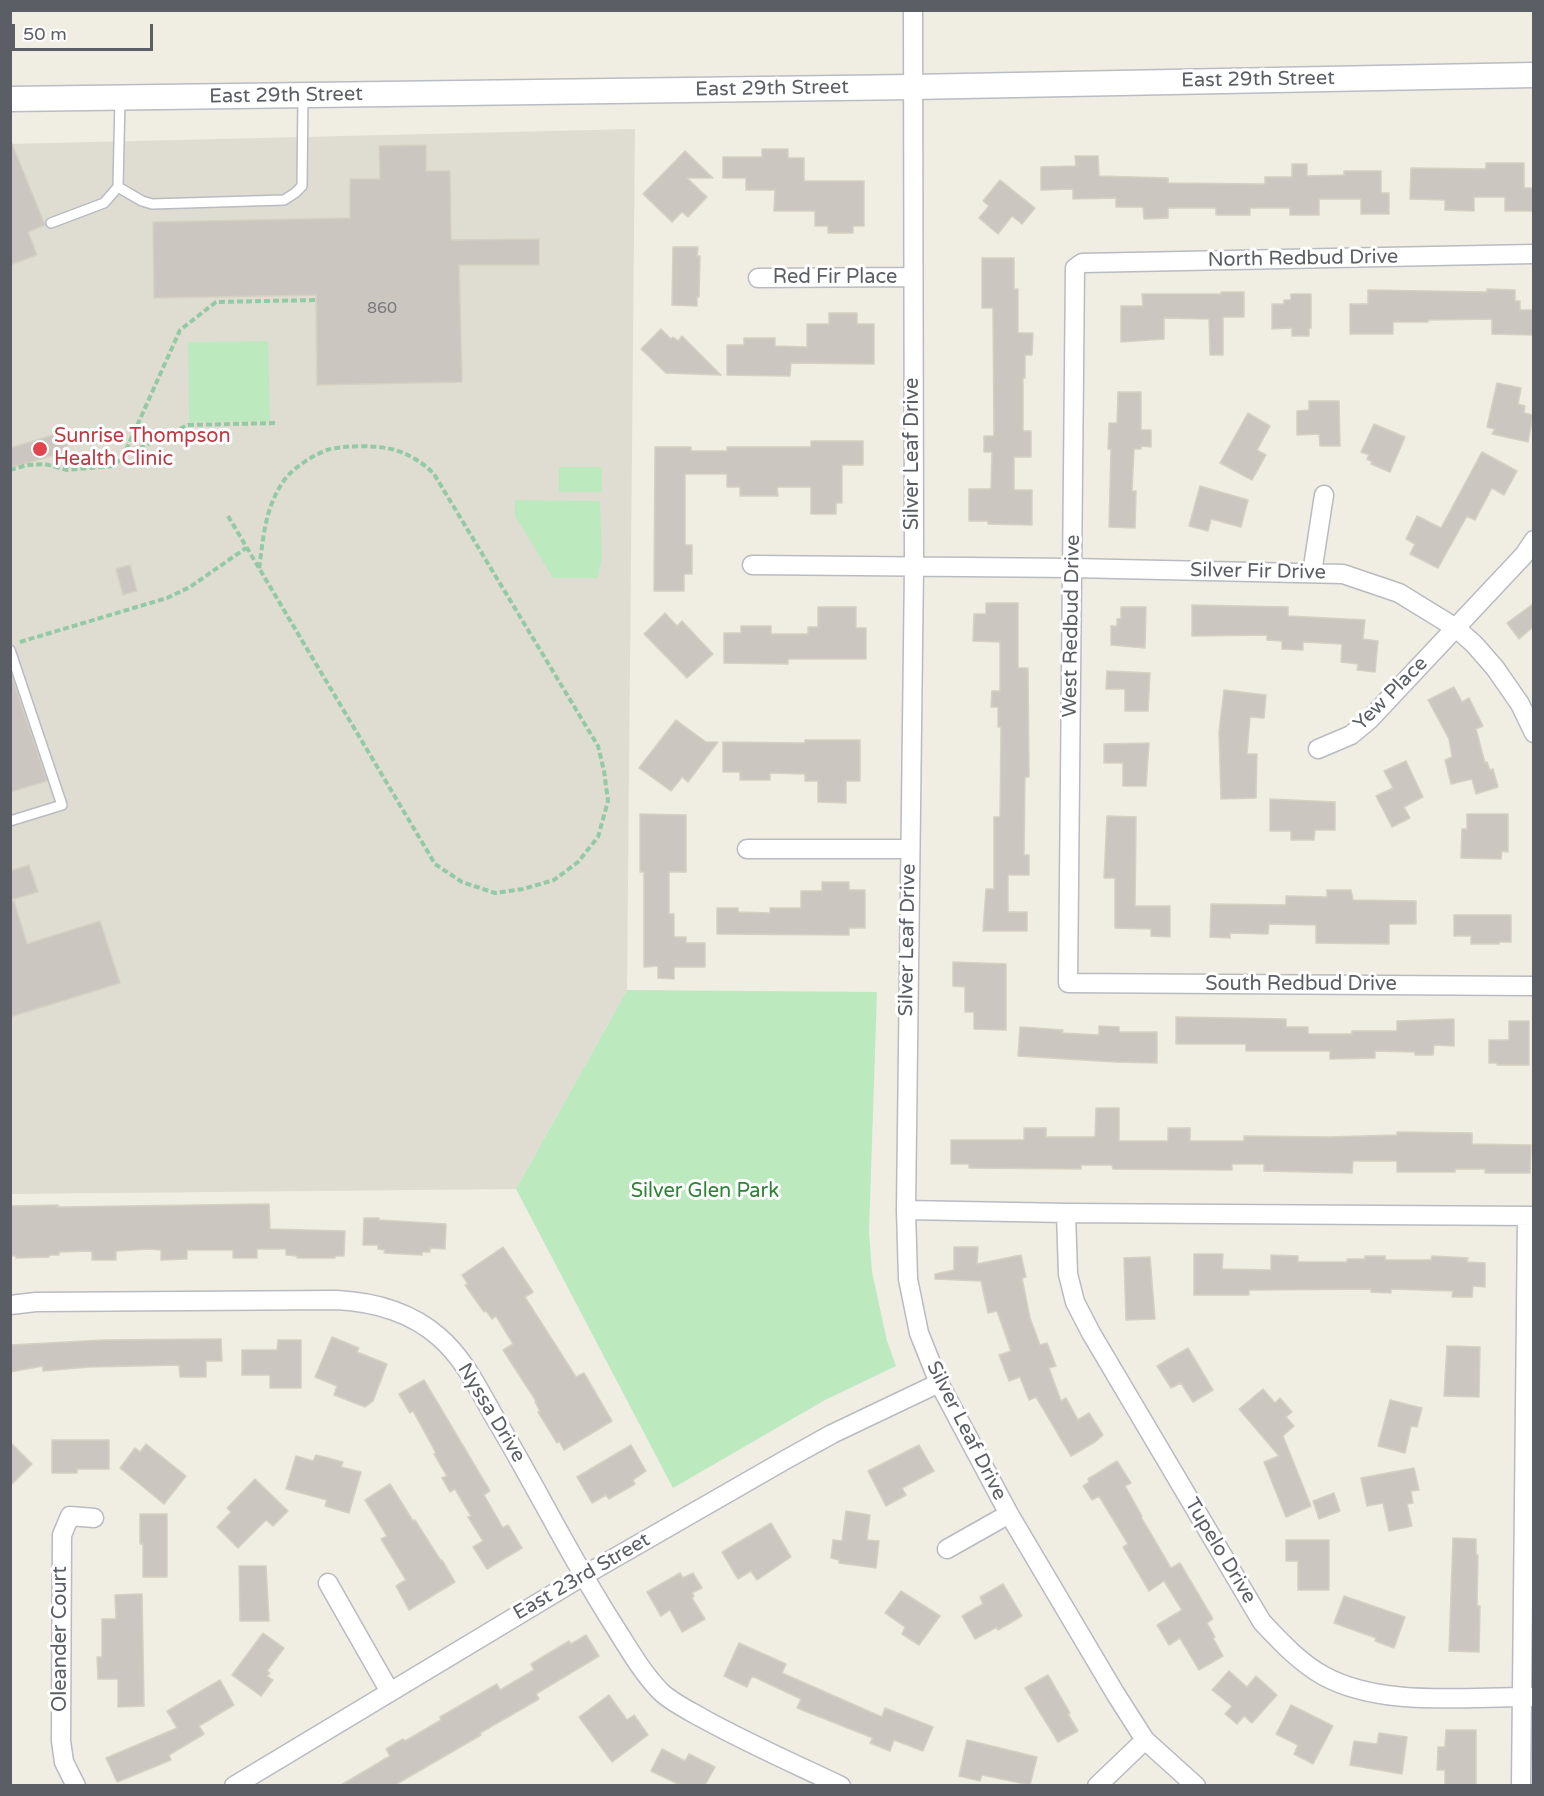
<!DOCTYPE html>
<html>
<head>
<meta charset="utf-8">
<style>
	body { margin:0 }
	#map { position:relative; width:1544px; height:1796px; overflow:hidden; background:#f0ede3; font-family:"Varela Round",sans-serif }
	canvas { display:block }
	.frame { position:absolute; inset:0; border:12px solid #5b5f65; pointer-events:none }
	.scale { position:absolute; left:12px; top:24px; width:141px; height:27px; box-sizing:border-box; border:3px solid #5b5f65; border-top:0; padding-left:8px; font-size:18px; line-height:21px; white-space:nowrap; color:#5b5f65; -webkit-text-stroke:4px #fff; paint-order:stroke }
</style>
</head>
<body>
<div id="map">
<canvas width="1544" height="1796"></canvas>
<div class="frame"></div>
<div class="scale">50 m</div>
</div>
<script>
const context = document.querySelector('canvas').getContext('2d');
context.lineJoin = 'round';
function fill(path, color) { context.fillStyle = color; context.fill(path, 'evenodd'); }
function strokePath(path, color, width, dash) { context.strokeStyle = color; context.lineWidth = width; context.lineCap = dash ? 'butt' : 'round'; context.setLineDash(dash || []); context.stroke(path); }
function label(font, color, halo, rows, align = 'center') {
  context.font = font + ' "Varela Round",sans-serif'; context.lineWidth = 6; context.setLineDash([]); context.textBaseline = 'middle'; context.strokeStyle = halo; context.fillStyle = color; for (const [text, x, y, turn = 0] of rows) {
    context.save(); context.translate(x, y); context.rotate((+turn || 0) * Math.PI / 180); context.textAlign = isNaN(turn) ? turn : align; if (halo) context.strokeText(text, 0, 0); context.fillText(text, 0, 0); context.restore();
  }
}
const education = new Path2D(`
	M635,129L627,990L516,1189L11,1194L10,144Z`);
const green = new Path2D(`
	M268,341L270,421L189,422L188,342Z
	M559,467H602V492H559Z
	M515,500L600,501L602,556L598,578H553L515,516Z
	M627,990L877,992L869,1232L872,1272L887,1341L896,1366L825,1400L673,1488L516,1189Z`);
const building = new Path2D(`
	M10,139L45,225L28,232L37,255L10,265Z
	M426,145V171H450L451,240L539,239V265H459L462,382L317,385L316,295L154,298L153,222L350,218V179H380L379,146Z
	M762,149H788V158H804V181H864V226H853V233H828V226H815V211H774L775,190H746V178H723V157H762Z
	M685,151L713,178H687L707,197L688,217L682,212L672,222L643,194Z
	M1075,156H1098L1099,176L1168,178V183L1265,184V177H1292V164H1307V176L1344,175V171H1381V193H1389V214H1361V199H1319V215H1290V208H1250V215H1216V208H1168V218L1144,219L1143,207H1116V198L1073,199V189L1041,190V167L1076,166Z
	M1486,163H1524V188H1533V211H1505V197H1474V211L1445,210V200L1410,199L1411,168L1486,169Z
	M1000,180L1035,208L1022,224L1012,216L998,234L979,218L989,206L983,201Z
	M673,247H698L697,256H700L699,297H697V306L672,305Z
	M982,258H1014V289H1018V333H1033L1032,355H1025V378H1023V431H1031V457H1014V490H1032V525L988,524V521H969V489H991L992,452H984V436H994L993,308H982Z
	M1487,289L1515,290V301H1520V310H1533V335L1492,334V319L1428,320V322H1393V334H1350V304H1368V290L1487,292Z
	M1221,292H1244V317H1223V355H1210L1209,319L1164,318V339L1121,342V306H1143L1142,294H1221Z
	M1291,294H1311V328H1309V336H1292V328L1272,329V304H1284V300H1291Z
	M829,313H857V324H874V364L791,363L790,376L727,375V345H744V338H775V346L807,347V324H829Z
	M661,329L671,339L673,337L678,341L682,336L721,375L666,373L641,349Z
	M1497,383L1521,388L1518,404L1525,406L1524,413L1533,415L1528,442L1492,434L1495,429L1487,427Z
	M1118,392H1141V430H1151V447L1141,446V449H1134L1132,491H1136L1135,528L1109,527L1111,449H1108L1109,423H1117Z
	M1309,401H1339L1340,446H1320L1319,434L1297,435V411L1309,410Z
	M1248,413L1270,426L1257,450L1266,455L1252,480L1220,463Z
	M1374,424L1405,437L1390,472L1371,464L1372,462L1367,459L1369,455L1361,452Z
	M63,432L69,451L10,468V448Z
	M811,441H863V465H842V503H836V514H811V487H777L778,496H740V487H727V474H685V545H692V574H684V591H654L655,447H691V451H727V447H811Z
	M1482,452L1517,471L1504,495L1492,488L1475,520L1467,516L1438,568L1410,554L1415,544L1406,539L1417,516L1441,528Z
	M1200,486L1248,500L1241,527L1211,519L1208,531L1189,526Z
	M130,565L137,591L123,595L116,569Z
	M986,603H1018V668H1028L1029,777H1025L1024,855H1029V875H1008V912H1027V931H983L986,889H994V817H1000L1001,727H998V707H991L992,691H1000V642L973,641L974,614H986Z
	M1533,604V627L1519,639L1507,623Z
	M1192,605L1288,607V616L1365,620L1363,639L1378,641L1375,672L1357,670L1358,664L1341,662L1342,644L1303,642V650L1282,649V641L1267,640V635L1192,636Z
	M818,607H856V628H866V659H788V664L724,663V633H741V626H771V634H808V627H818Z
	M1121,607H1146L1145,648L1111,645V626H1117V619H1121Z
	M665,613L677,626L682,621L713,654L687,678L644,634Z
	M1107,671L1150,673L1148,711H1125V689H1106Z
	M12,677L47,781L10,792V678Z
	M1454,687L1462,702L1469,698L1483,726L1476,729L1485,763L1487,762L1490,770L1493,769L1498,787L1476,794L1472,779L1451,784L1445,760L1452,757L1449,739L1428,700Z
	M1224,690L1266,695L1264,718L1250,717L1247,754H1257L1256,798L1221,799L1219,732Z
	M676,720L706,742H718L688,782L682,777L671,791L639,768Z
	M805,740H860V781H846V803L818,802V781H805V774L770,773V780H740V772H723V742L805,743Z
	M1149,743L1146,786H1123V763H1104V744Z
	M1406,761L1423,797L1404,807L1410,818L1392,827L1376,796L1393,788L1384,771Z
	M1270,799L1335,802V830H1315L1314,840H1291V831H1270Z
	M640,814L686,815V872H669V914H674V937H686V943H705V967H674V979L658,978V966L644,967V872H640Z
	M1467,814H1508V852L1502,851L1501,859L1461,858L1462,829H1467Z
	M1107,816L1136,817L1135,906H1170V937L1151,936V929L1115,928V878H1104Z
	M29,865L38,892L10,900V871Z
	M822,882H849V890H865V928H849V935L717,934V908H738V912L770,913V908H801V891H822Z
	M1327,890H1351L1353,900L1416,901V924H1389V944L1316,943V925L1269,924L1268,934L1230,933V938L1210,937L1211,904L1286,905V896L1327,897Z
	M14,901L27,944L100,921L120,983L10,1017V902Z
	M1454,915H1511V942H1499V944H1471V936H1454Z
	M953,962L1006,964V1030L974,1029V1012H965V987L953,986Z
	M1176,1017L1286,1019V1027H1308V1034H1352V1031H1397V1021L1454,1019V1046L1434,1045L1433,1055H1415V1052L1375,1051V1058L1330,1059V1051H1246V1044H1176Z
	M1509,1021H1529V1065H1497V1063H1489V1040H1509Z
	M1099,1026L1119,1027V1032H1157V1063L1116,1062L1018,1056L1020,1027L1063,1030L1062,1033L1099,1035Z
	M1096,1108H1119V1141H1168V1128H1190V1141H1244V1136L1328,1137L1397,1135V1132L1472,1133V1144L1531,1145L1530,1173H1485V1169H1455V1172H1397V1161H1353L1352,1173L1264,1171V1164H1232V1170L1113,1169L1112,1165H1081V1169L969,1168V1164H951V1140H1024V1128H1046V1137H1095Z
	M269,1204L270,1229L345,1231L344,1256H335V1258H297V1256L286,1255V1249H257V1258H233V1250H187V1259L161,1260V1250L149,1249L116,1251V1260H92V1251L59,1252V1255H49V1257L16,1258V1256H10V1206L58,1205V1207Z
	M364,1218H379V1220L446,1224L445,1249L430,1248V1252H422V1255L384,1253L385,1250L378,1249V1245H363Z
	M503,1247L533,1292L525,1297L576,1377L584,1373L612,1421L564,1450L559,1441L557,1443L538,1412L540,1411L535,1402L536,1401L503,1350L513,1344L496,1316L492,1319L486,1311L484,1312L465,1285L468,1284L462,1275Z
	M954,1247H978L977,1264L1021,1255L1026,1277L1022,1278L1030,1318L1040,1345L1047,1343L1056,1366L1049,1368L1061,1401L1066,1398L1078,1420L1089,1413L1103,1435L1095,1442L1071,1456L1036,1397L1029,1400L1020,1377L1009,1381L999,1355L1011,1351L997,1311L988,1313L981,1281L935,1279V1274L954,1270Z
	M1194,1254H1223L1222,1269L1271,1270V1255L1298,1256V1262H1347V1259H1365V1256H1385V1260H1431L1432,1256L1468,1258L1467,1262L1485,1263V1287L1473,1286L1472,1297H1452L1453,1291L1391,1289V1293L1371,1292V1289L1249,1290V1295H1194Z
	M1150,1257L1155,1319L1126,1320L1124,1258Z
	M332,1337L359,1348L357,1352L387,1364L373,1401L365,1407L334,1395L337,1386L315,1377Z
	M221,1339L222,1361H206V1377H180L179,1365L89,1367L43,1371V1366L10,1372V1345L104,1340Z
	M278,1340H301V1388H270V1375H242V1350H277Z
	M1447,1346L1480,1347L1479,1397L1444,1396Z
	M1188,1348L1213,1390L1193,1402L1181,1383L1171,1388L1157,1366Z
	M424,1380L490,1491L484,1495L503,1528L508,1525L522,1548L487,1569L473,1547L483,1541L468,1517L471,1516L455,1489L450,1492L442,1478L447,1476L434,1454L436,1453L413,1411L410,1413L399,1394Z
	M1263,1389L1275,1403L1280,1398L1292,1412L1286,1417L1294,1426L1283,1436L1311,1506L1286,1517L1264,1462L1279,1456L1239,1409Z
	M1390,1400L1422,1408L1417,1427L1411,1426L1405,1453L1378,1446Z
	M52,1440H109V1469H77V1473H52Z
	M10,1442L32,1464L10,1486Z
	M146,1444L186,1476L164,1504L120,1468L135,1448L140,1452Z
	M631,1445L646,1471L633,1480L635,1484L609,1499L606,1495L592,1503L577,1477Z
	M919,1445L934,1471L902,1488L906,1495L886,1506L868,1471Z
	M316,1455L343,1462L341,1467L361,1472L349,1513L325,1506L327,1500L286,1489L296,1456L313,1461Z
	M1117,1461L1131,1483L1125,1486L1142,1516L1141,1517L1171,1568L1180,1563L1213,1619L1207,1623L1215,1637L1213,1638L1223,1656L1199,1670L1180,1638L1169,1645L1157,1625L1182,1610L1164,1581L1149,1591L1123,1547L1128,1544L1099,1496L1092,1500L1083,1486L1089,1482L1088,1479Z
	M1414,1468L1419,1490L1411,1491L1413,1503L1407,1504L1412,1526L1389,1531L1383,1503L1367,1506L1361,1478Z
	M255,1479L288,1511L273,1526L266,1520L238,1548L217,1527L231,1512L227,1508Z
	M390,1484L413,1521L415,1520L441,1561L442,1560L455,1582L409,1610L396,1586L406,1580L381,1539L387,1536L365,1500Z
	M1334,1493L1340,1511L1319,1519L1313,1501Z
	M846,1511L870,1515L867,1540L879,1541L876,1568L839,1563V1560L831,1558L833,1540L842,1541Z
	M140,1514H167V1577H143V1544H140Z
	M771,1523L791,1557L757,1580L751,1571L738,1579L722,1552Z
	M1453,1538L1476,1539V1555H1478L1477,1606H1480L1479,1652L1449,1651Z
	M1286,1540H1329V1590H1298V1561H1286Z
	M239,1566H266L269,1621H240Z
	M680,1573L683,1578L693,1573L702,1588L692,1593L694,1596L692,1598L705,1619L682,1632L670,1610L661,1616L647,1592Z
	M1003,1584L1022,1616L998,1630L997,1627L975,1639L962,1616L983,1604L980,1597Z
	M901,1591L940,1616L919,1645L902,1634L905,1627L885,1613Z
	M142,1594L144,1706L118,1707V1679H98L97,1657H102V1619H116L115,1595Z
	M1344,1596L1405,1617L1394,1648L1375,1641L1376,1638L1334,1623Z
	M263,1633L284,1648L267,1671L270,1673L267,1676L273,1680L261,1696L232,1675Z
	M586,1635L599,1656L536,1694L539,1699L480,1733L481,1735L395,1785H341L390,1756L386,1749L403,1739L405,1741L441,1720L440,1717L497,1684L500,1690L534,1670L531,1664L569,1641L571,1644Z
	M739,1643L786,1664L782,1673L882,1717L885,1708L933,1727L923,1751L894,1740L890,1751L870,1743L873,1738L797,1708L801,1699L752,1676L747,1687L724,1676Z
	M1229,1671L1247,1687L1256,1676L1277,1695L1252,1723L1244,1716L1237,1724L1225,1714L1232,1706L1212,1690Z
	M1048,1675L1070,1713L1068,1714L1078,1731L1058,1742L1025,1688Z
	M220,1680L234,1705L199,1726L204,1734L169,1755L171,1760L117,1782L106,1758L177,1728L167,1711Z
	M609,1695L627,1720L634,1715L648,1735L612,1762L579,1717Z
	M1291,1705L1333,1726L1313,1764L1294,1754L1298,1745L1276,1734Z
	M1446,1730H1476V1785H1445V1770H1437L1438,1747H1445Z
	M1379,1733L1407,1737L1402,1774L1350,1765L1354,1741L1377,1744Z
	M967,1740L1037,1757L1030,1785L982,1775L980,1781L959,1776Z
	M662,1749L685,1761L689,1754L715,1767L705,1785H680L651,1771Z`);
const path = new Path2D(`
	M123,456L188,425L278,423
	M10,470L27,465L45,464L67,470L113,466L123,457L180,330L216,302L316,300
	M228,516L435,864L462,882L495,893L523,889L554,880L578,862L598,837L608,801L604,771L598,746L434,474C423,463 411,455 395,450C379,445 343,445 327,450C313,455 291,469 283,482C265,508 263,539 259,570
	M20,642L167,598L190,587L246,548`);
const service = new Path2D(`
	M118,187L142,201L152,204L284,200L295,193L302,186L303,96
	M51,223L104,203L118,187L120,98
	M10,650L62,805L10,821`);
const minor = new Path2D(`
	M913,10L914,566L906,1210L908,1279L919,1333L939,1383L1009,1514L1115,1693L1145,1740L1196,1786
	M1534,254L1082,263L1075,268L1068,983L1534,986
	M758,278L913,277
	M752,565L1072,568L1343,574L1399,593L1456,628L1474,644L1495,668L1520,704L1534,733
	M1312,573L1324,495
	M1318,749L1351,735L1369,720L1524,555L1534,540
	M747,849H909
	M906,1210L1066,1213L1534,1216
	M1066,1213L1068,1274L1075,1302L1091,1333L1262,1622C1281,1642 1300,1663 1324,1676C1383,1708 1468,1696 1534,1697
	M10,1305L36,1302L337,1300C374,1302 410,1312 438,1336C464,1358 479,1390 495,1418C536,1486 570,1557 613,1624C627,1646 641,1671 660,1691C671,1702 688,1710 702,1718C747,1743 795,1764 841,1786
	M947,1549L1009,1514
	M328,1583L390,1692
	M76,1786L64,1762L61,1741L62,1535L70,1516L94,1518
	M234,1786L583,1576L785,1460L832,1434L939,1383
	M1097,1786L1145,1740
	M1521,1786L1527,1216`);
const secondary = new Path2D(`
	M10,99L912,87L1534,75`);
const markers = [
	[40,449,8,"#e0444e"]
];
const numberNames = [
	["860",382,309]
];
const streetNames = [
	["East 29th Street",1258,80,-1],
	["East 29th Street",772,89,-1],
	["East 29th Street",286,96,-1],
	["North Redbud Drive",1303,259,-1],
	["Red Fir Place",835,278],
	["Silver Leaf Drive",913,454,-90],
	["Silver Fir Drive",1258,572,1],
	["West Redbud Drive",1072,626,-89],
	["Yew Place",1391,694,-45],
	["Silver Leaf Drive",908,940,-89],
	["South Redbud Drive",1301,985],
	["Nyssa Drive",491,1413,59],
	["Silver Leaf Drive",966,1431,63],
	["Tupelo Drive",1220,1551,59],
	["East 23rd Street",582,1577,-30],
	["Oleander Court",61,1639,-90]
];
const healthNames = [
	["Sunrise Thompson",54,437],
	["Health Clinic",54,460]
];
const parkNames = [
	["Silver Glen Park",705,1192]
];
fill(education, '#dfddd2');
fill(green, '#bde9bf');
fill(building, '#cbc7c0');
strokePath(building, '#d5d0c1', 1.5);
strokePath(service, '#b8bbc1', 12);
strokePath(minor, '#b8bbc1', 21);
strokePath(secondary, '#b9bcc3', 27);
strokePath(path, '#94c9a6', 4, [6, 3]);
strokePath(service, '#fff', 9);
strokePath(minor, '#fff', 18);
strokePath(secondary, '#fff', 24);
for (const [x, y, r, color] of markers) { const dot = new Path2D(); dot.arc(x, y, r, 0, 2 * Math.PI); context.fillStyle = color; context.fill(dot); strokePath(dot, '#fff', 2); }
label('16px', '#77797c', null, numberNames);
label('20px', '#5b5f65', '#fff', streetNames);
label('20px', '#be3a42', '#fff', healthNames, 'left');
label('20px', '#2c8434', '#fff', parkNames);
</script>
</body>
</html>
